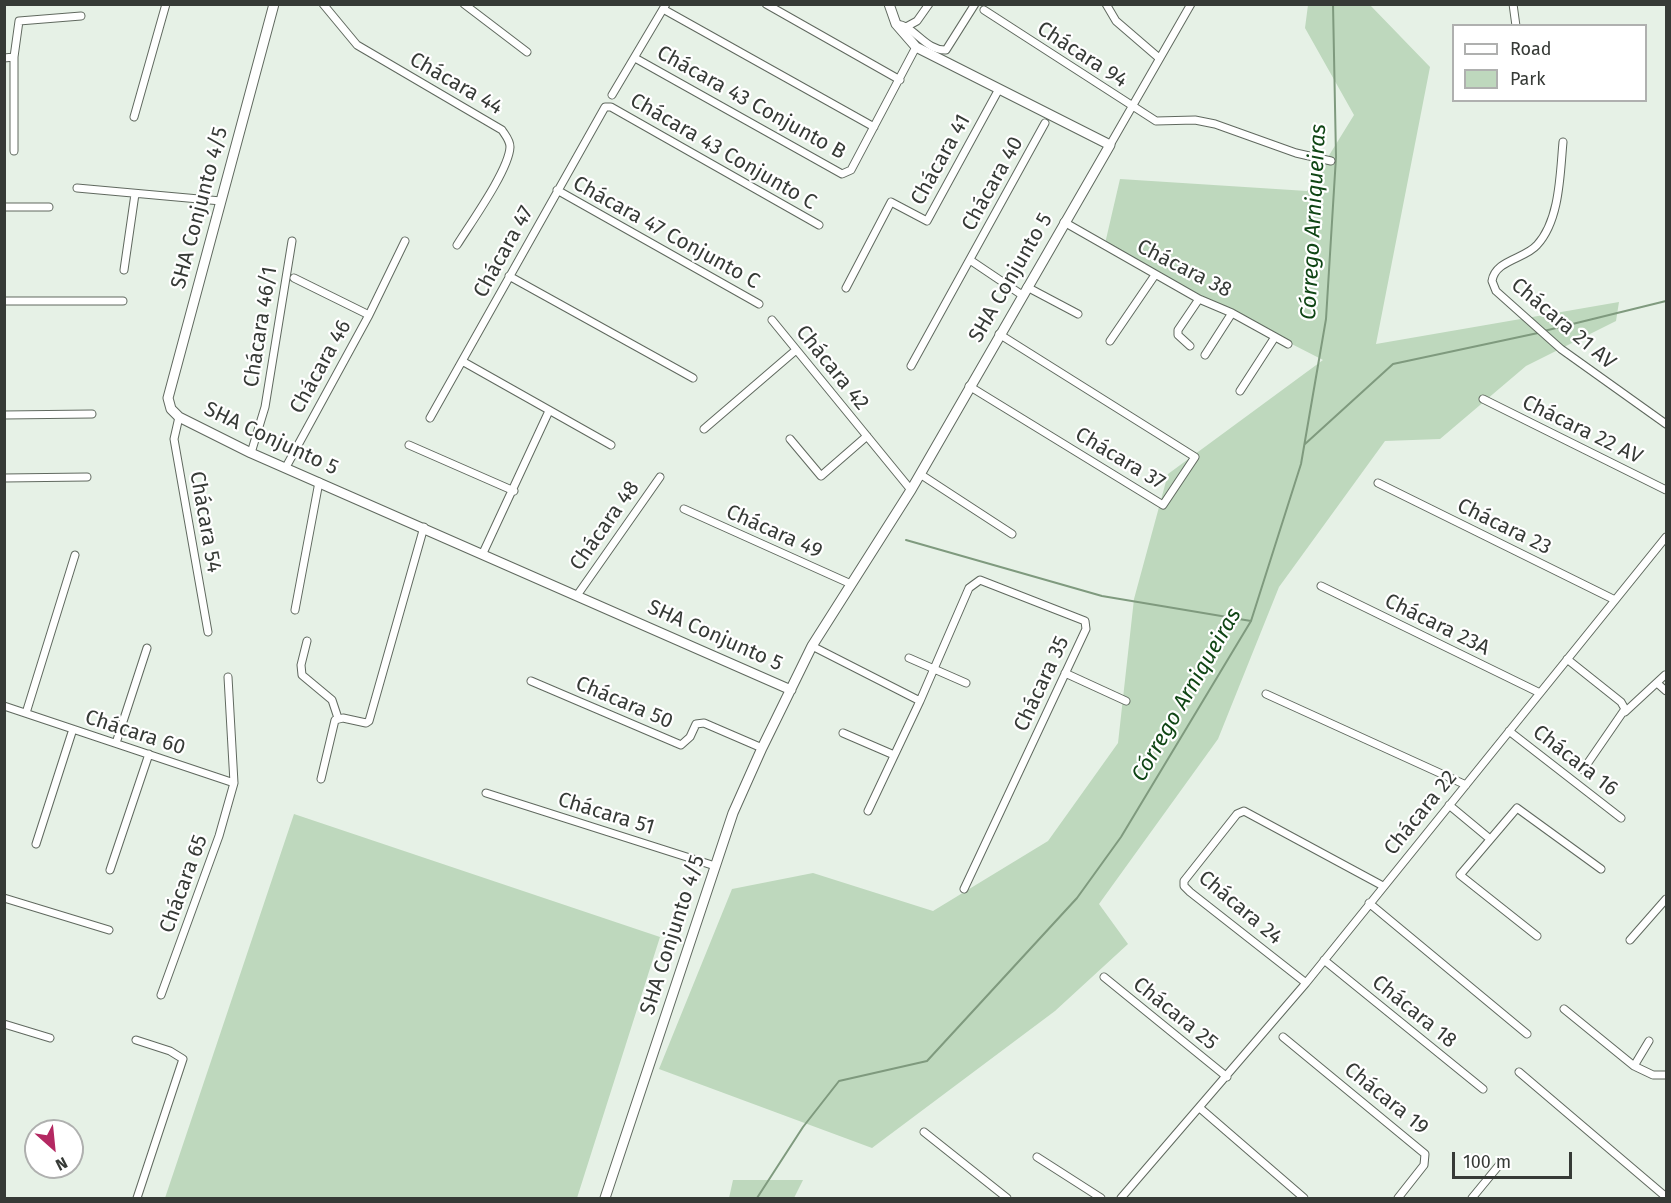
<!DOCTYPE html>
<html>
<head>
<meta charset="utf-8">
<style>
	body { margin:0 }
	#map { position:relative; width:1671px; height:1203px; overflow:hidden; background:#e6f1e6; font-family:"Fira Sans",sans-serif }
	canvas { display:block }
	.frame { position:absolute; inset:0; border:6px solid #363a36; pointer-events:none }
	.legend { position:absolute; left:1452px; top:24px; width:195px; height:78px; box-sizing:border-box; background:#fff; border:2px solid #afb0af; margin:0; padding:8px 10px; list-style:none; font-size:18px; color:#363a36 }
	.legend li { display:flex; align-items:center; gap:12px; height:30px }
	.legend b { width:30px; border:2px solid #afb0af }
	.north { position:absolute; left:24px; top:1119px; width:60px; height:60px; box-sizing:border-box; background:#fff; border:2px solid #afb0af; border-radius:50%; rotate:153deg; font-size:16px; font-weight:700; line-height:24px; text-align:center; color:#363a36 }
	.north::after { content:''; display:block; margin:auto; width:21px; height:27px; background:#b42862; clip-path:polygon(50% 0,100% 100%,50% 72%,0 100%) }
	.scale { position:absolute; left:1452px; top:1152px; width:120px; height:27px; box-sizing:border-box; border:3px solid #363a36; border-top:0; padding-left:8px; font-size:18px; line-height:21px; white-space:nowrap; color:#363a36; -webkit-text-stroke:4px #fff; paint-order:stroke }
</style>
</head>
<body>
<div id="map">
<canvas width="1671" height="1203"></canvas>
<div class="frame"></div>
<ul class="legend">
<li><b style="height:8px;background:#fff"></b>Road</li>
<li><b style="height:16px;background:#bed8bd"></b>Park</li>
</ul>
<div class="north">N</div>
<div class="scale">100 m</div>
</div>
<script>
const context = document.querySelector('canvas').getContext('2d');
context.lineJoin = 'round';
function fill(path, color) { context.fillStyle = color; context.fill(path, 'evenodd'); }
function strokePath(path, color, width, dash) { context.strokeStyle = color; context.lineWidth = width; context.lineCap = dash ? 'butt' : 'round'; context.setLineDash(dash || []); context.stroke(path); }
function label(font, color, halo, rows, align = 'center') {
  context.font = font + ' "Fira Sans",sans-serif'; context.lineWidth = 4.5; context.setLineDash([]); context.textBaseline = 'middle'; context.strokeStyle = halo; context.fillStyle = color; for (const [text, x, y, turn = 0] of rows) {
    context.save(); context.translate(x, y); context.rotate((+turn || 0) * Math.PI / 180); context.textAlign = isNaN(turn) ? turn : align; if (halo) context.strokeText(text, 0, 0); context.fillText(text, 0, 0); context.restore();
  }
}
const green = new Path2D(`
	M1308,5H1370L1430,67L1376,344L1619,302L1616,321L1526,366L1440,439L1385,441L1279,587L1218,739L1099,904L1128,944L1055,1011L872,1148L659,1069L732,889L813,873L933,911L1048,841L1118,743L1134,599L1168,474L1323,360L1104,248L1120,179L1307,191L1354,115L1305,28Z
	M294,814L660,937L577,1198H165Z
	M733,1180H803L794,1198H729Z`);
const stream = new Path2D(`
	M1544,331L1666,301
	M1305,444L1393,364L1538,333
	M906,540L1102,596L1251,621
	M757,1198L803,1127L839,1081L927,1061L1077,898L1121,837L1251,621L1301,464L1326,319L1336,157L1333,4`);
const minor = new Path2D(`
	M323,4L357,45L502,130C505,135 510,140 510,147C509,170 470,224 457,245
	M464,4L527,52
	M766,4L900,80
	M1106,4L1116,21L1159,58
	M1513,4L1516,26
	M663,9L874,127
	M984,10L1156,121L1195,120L1215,124L1296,153L1331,161
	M896,24C914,25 925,51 946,50L975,4
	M906,27L917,21L929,4
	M14,57L19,21L81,16
	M4,58L14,57V151
	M635,58L842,174L851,170L916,47
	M612,95L666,4
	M134,117L166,4
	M1563,142C1560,174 1560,220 1537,245C1525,259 1495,260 1492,281L1496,291L1561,349L1666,424
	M1110,145L1191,4
	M77,188L221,201
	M557,190L759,304
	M4,207H49
	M1064,222L1199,299L1232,313L1288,344
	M970,260L1022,295
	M124,270L135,194
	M509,276L693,378
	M294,278L369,315
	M1027,287L1078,314
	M846,288L891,202L927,221L999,89
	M4,301H123
	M772,320L911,490
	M1110,341L1155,275
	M1190,346L1178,335V330L1199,299
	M1205,355L1232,313
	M462,361L611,445
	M911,366L1045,123
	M969,386L1163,505L1195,457L999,334
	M1240,391L1275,337
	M1483,399L1666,490
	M4,415L92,414
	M179,417L174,439L208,632
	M430,418L605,107H611L819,225
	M704,429L796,350
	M790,439L821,476L867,436
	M409,445L514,491
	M251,453L265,407L292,241
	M286,467L369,315L405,241
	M920,474L1012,534
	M4,478L87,477
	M1378,483L1615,600
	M684,509L851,584
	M483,553L549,411
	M1321,586L1540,693
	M578,594L660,477
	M295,610L319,482
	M307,641L301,665L302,675L332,700L338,718
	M812,646L920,701L969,588L980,580L1085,621L1086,629L964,889
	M909,658L966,683
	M1567,659L1621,702L1625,709L1583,770
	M1065,673L1126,701
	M531,681L681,745L690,737L696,724L704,723L762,748
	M1657,683L1666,691
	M1266,694L1466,785
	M4,706L234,783
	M1625,712L1665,675
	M26,713L75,555
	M1509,731L1621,818
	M843,733L894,755
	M116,743L147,648
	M321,779L335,720L343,718L366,723L369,721L424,527
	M486,793L715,866
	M1449,805L1490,839
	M868,811L920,701
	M36,844L73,729
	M110,870L149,754
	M4,898L109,930
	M1369,903L1527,1034
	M1537,936L1460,875L1517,808L1601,869
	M1630,940L1666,899
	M1324,960L1483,1089
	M1104,977L1227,1077
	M1306,983L1190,892L1184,886V881L1237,814L1244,811L1383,886
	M161,995L219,836L234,783L228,677
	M1564,1009L1634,1066
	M4,1024L50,1038
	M1283,1037L1425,1154L1424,1165L1398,1198
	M136,1040L170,1051L183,1059L137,1198
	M1649,1041L1634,1066L1653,1075H1666
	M1519,1072L1666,1197
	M1201,1109L1304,1198
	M924,1132L1007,1198
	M1037,1157L1101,1198
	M1121,1198L1306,983L1666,537
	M1472,1198L1500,1164`);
const tertiary = new Path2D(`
	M274,4L168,398L171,409L179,417L251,453L791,690
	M605,1198L733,813L762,748L812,646L911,490L1110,145L916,47L896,24L889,4`);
const streetNames = [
	["Chácara 94",1082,55,33],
	["Chácara 44",456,84,30],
	["Chácara 43 Conjunto B",751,103,29],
	["Chácara 43 Conjunto C",723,152,30],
	["Chácara 41",941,160,-61],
	["Chácara 40",993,184,-61],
	["SHA Conjunto 4/5",200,208,-75],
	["Chácara 47 Conjunto C",666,233,29],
	["Chácara 47",504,252,-61],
	["Chácara 38",1184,269,27],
	["SHA Conjunto 5",1011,278,-60],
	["Chácara 21 AV",1563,324,40],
	["Chácara 46/1",261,327,-81],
	["Chácara 46",321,367,-61],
	["Chácara 42",832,368,51],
	["Chácara 22 AV",1582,430,26],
	["SHA Conjunto 5",271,439,25],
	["Chácara 37",1120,459,31],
	["Chácara 54",205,522,80],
	["Chácara 48",605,526,-55],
	["Chácara 23",1504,527,26],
	["Chácara 49",774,532,24],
	["Chácara 23A",1437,625,26],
	["SHA Conjunto 5",715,636,24],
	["Chácara 35",1042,684,-65],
	["Chácara 50",624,703,23],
	["Chácara 60",135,733,18],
	["Chácara 16",1575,761,38],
	["Chácara 22",1421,813,-51],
	["Chácara 51",606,814,17],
	["Chácara 65",184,884,-70],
	["Chácara 24",1240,908,40],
	["SHA Conjunto 4/5",673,935,-72],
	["Chácara 18",1414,1012,39],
	["Chácara 25",1175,1014,39],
	["Chácara 19",1386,1099,39]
];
const waterNames = [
	["Córrego Arniqueiras",1314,222,-87],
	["Córrego Arniqueiras",1187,695,-60]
];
fill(green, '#bed8bd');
strokePath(stream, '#7f9a7e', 2);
strokePath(minor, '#60695f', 9);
strokePath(tertiary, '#60695f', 11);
strokePath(minor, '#fff', 7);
strokePath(tertiary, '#fff', 9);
label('21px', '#363a36', '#fff', streetNames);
label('italic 22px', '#0f4514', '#fff', waterNames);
</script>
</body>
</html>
